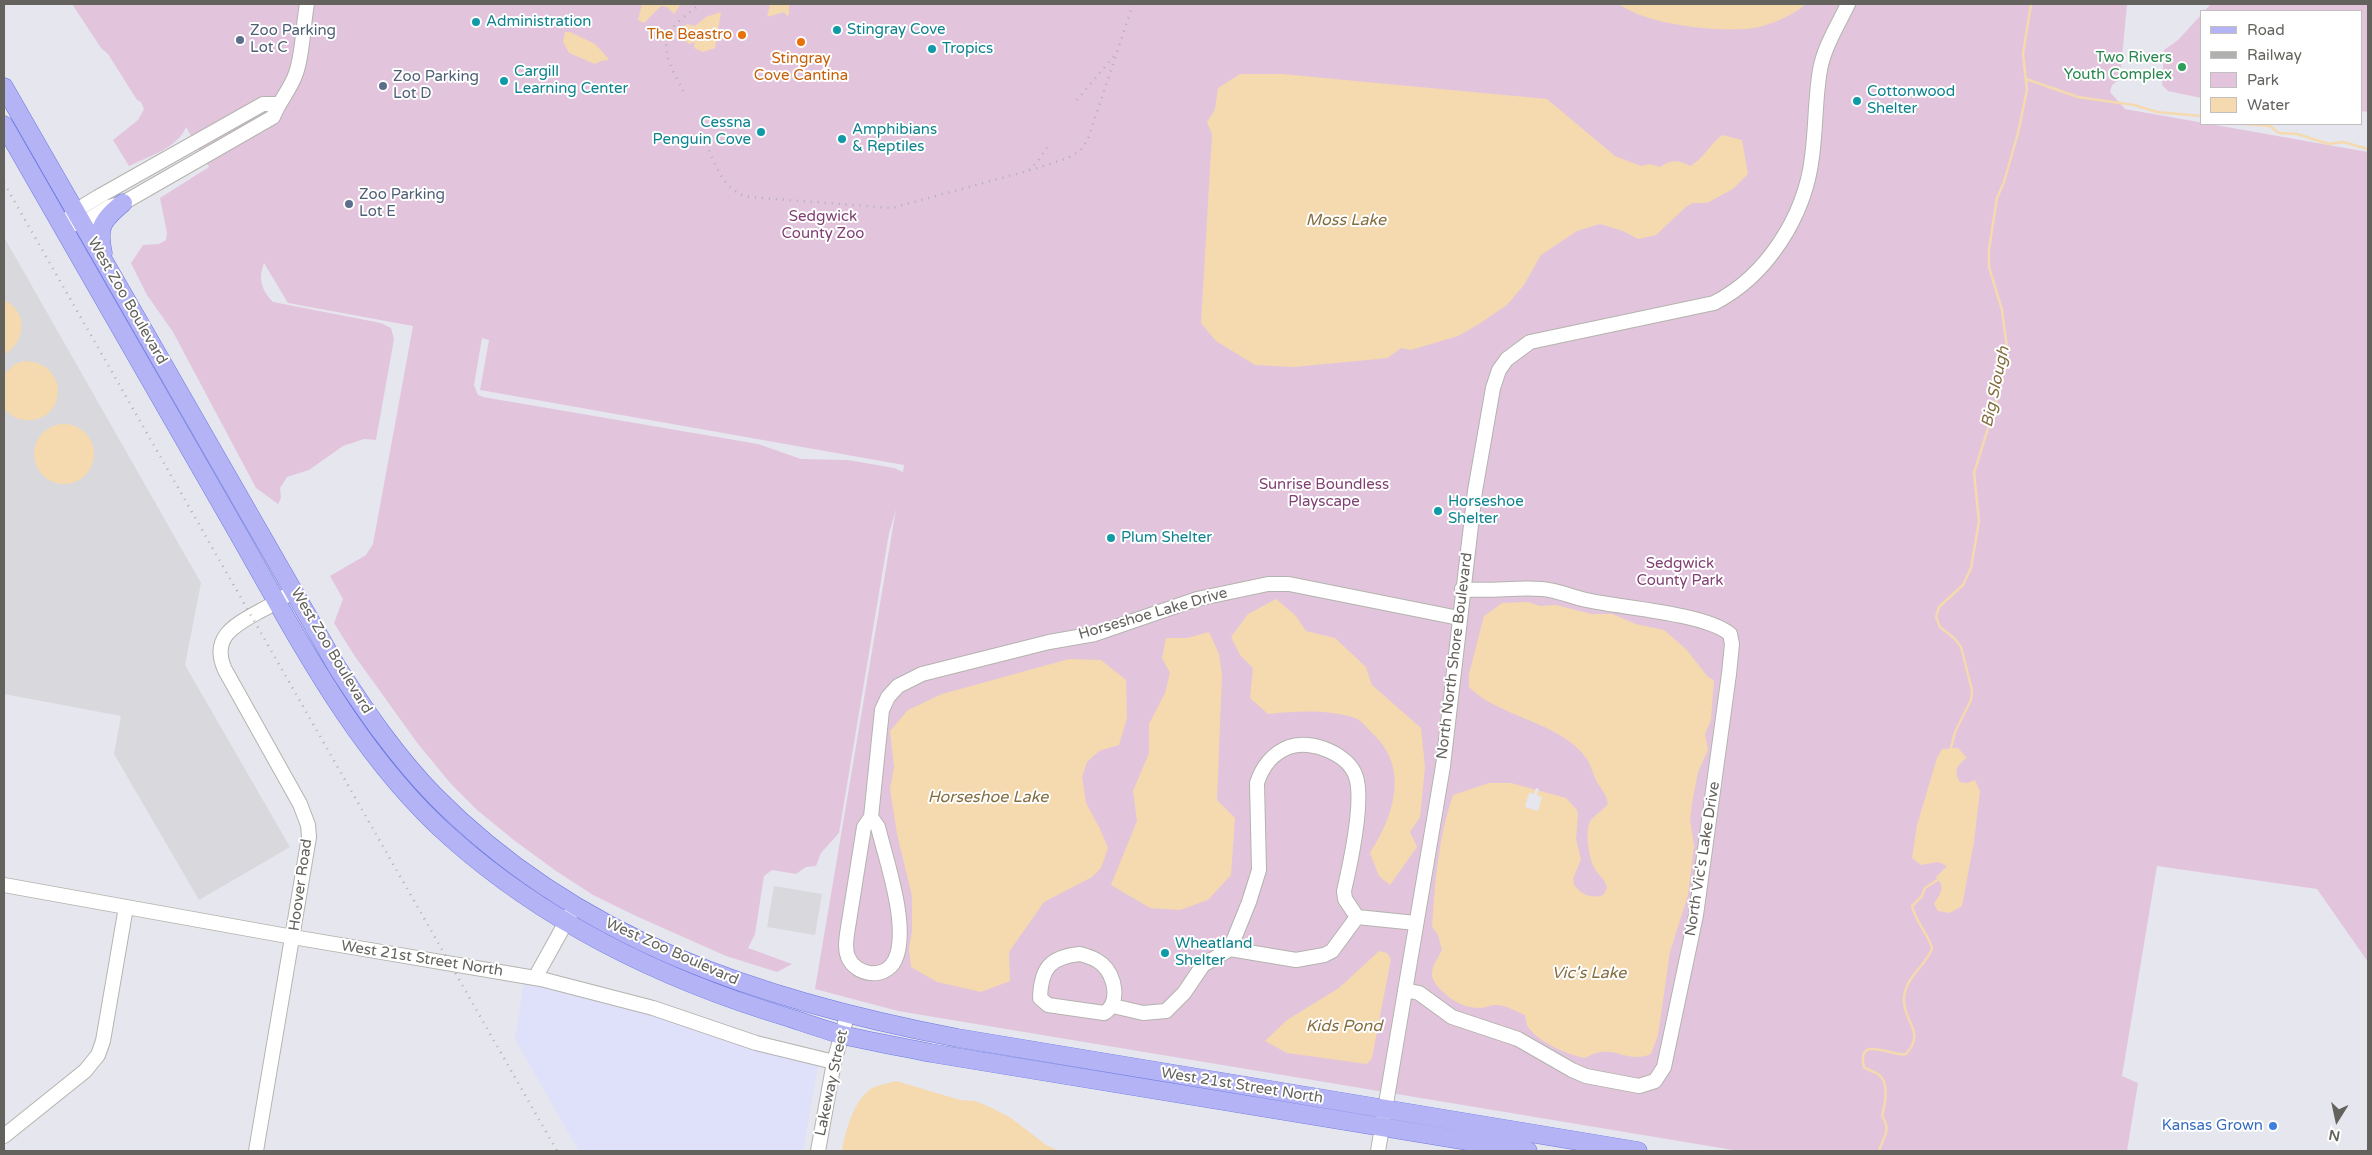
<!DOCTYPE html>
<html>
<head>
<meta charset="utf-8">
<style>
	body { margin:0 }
	#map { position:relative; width:2372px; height:1155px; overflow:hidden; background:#e6e6ee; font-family:"Varela Round",sans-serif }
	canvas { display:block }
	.frame { position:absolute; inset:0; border:5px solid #64625d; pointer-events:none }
	.legend { position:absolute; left:2200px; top:10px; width:162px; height:115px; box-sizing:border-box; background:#fff; border:1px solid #c1c0be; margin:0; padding:6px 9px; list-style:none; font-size:15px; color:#64625d }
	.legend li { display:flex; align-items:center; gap:10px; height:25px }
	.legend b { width:25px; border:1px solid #c1c0be }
	.north { position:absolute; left:2312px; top:1095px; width:50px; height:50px; -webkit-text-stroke:4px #fff; paint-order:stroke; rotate:190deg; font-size:14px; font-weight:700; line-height:20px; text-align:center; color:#64625d }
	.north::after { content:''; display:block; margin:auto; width:18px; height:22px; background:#64625d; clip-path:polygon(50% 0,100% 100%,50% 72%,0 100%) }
</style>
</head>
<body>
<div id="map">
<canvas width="2372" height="1155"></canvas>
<div class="frame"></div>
<ul class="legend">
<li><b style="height:6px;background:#b3b3f5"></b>Road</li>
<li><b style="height:6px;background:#b0b0af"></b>Railway</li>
<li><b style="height:14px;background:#e2c5dd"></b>Park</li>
<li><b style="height:14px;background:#f5d9af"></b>Water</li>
</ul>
<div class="north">N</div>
</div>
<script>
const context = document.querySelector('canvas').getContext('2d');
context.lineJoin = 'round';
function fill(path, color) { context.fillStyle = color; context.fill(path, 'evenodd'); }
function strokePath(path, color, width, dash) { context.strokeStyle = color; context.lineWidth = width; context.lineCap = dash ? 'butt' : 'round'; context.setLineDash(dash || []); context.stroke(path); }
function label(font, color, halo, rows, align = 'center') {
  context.font = font + ' "Varela Round",sans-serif'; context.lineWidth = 4; context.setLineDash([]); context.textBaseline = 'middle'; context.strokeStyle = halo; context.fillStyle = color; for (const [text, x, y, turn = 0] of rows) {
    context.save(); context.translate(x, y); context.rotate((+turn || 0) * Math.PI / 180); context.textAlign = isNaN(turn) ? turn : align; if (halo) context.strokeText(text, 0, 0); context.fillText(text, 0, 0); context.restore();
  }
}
const commercial = new Path2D(`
	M524,982L577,993L681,1022L755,1050L818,1066L803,1151H579L515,1039Z`);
const industrial = new Path2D(`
	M4,237L201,583L185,665L290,847L199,900L114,754L121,716L4,694Z
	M774,886L822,894L815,935L767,927Z`);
const green = new Path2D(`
	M72,4H2127L2120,79L2112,85L2110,92L2125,109L2368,152V962L2317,889L2157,866L2122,1076L2138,1083L2127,1151H1739L898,1011L815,989L896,509L889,533L839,833L821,853L816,866L806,867L796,874L772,870L764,876L755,934L748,948L792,964L777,972L726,956L636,916L593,895L556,871L515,841L477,810L451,784L418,744L354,655L334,623L343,599L330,576L366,555L373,544L413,326L288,303L264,263C258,279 261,290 273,302L381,323L391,328L394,339L376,440L364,439L343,446L309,470L287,477L280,488L281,498L278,504L256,488L173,332L147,295L131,263L143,245L159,244L166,240L167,233L160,198L209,167L186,127C178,148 149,156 129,166L113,140L138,120L144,109L141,102L137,100L108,54L101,48ZM482,338L489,340L480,390L904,465L903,472L894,468L848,460L801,459L758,444L483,397L478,395L474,385Z
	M2211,4H2368V112L2361,111V11H2204Z
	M2201,15V98L2168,91L2162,85L2164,50L2178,40Z`);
const water = new Path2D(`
	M642,4H681L674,14L667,7L661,6L644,23L638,20Z
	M770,4H789V14L787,16L784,12L767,17Z
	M1619,4H1805C1797,14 1768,26 1754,28C1719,33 1647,25 1619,4Z
	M721,12L715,48L703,52L694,48L695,42L689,44L682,37L683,27L687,24L695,26L706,17Z
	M565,32H570L595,44L608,58V60L601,61L595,64L569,53L563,42Z
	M1240,74H1282L1547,99L1615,156L1641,166L1650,164L1660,167C1671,159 1679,160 1690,166C1702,160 1710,144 1722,135L1742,140L1748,174L1733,189L1707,203H1693L1686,207L1656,235L1638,239L1623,231L1600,224L1577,231L1541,255L1524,285L1507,305L1479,324L1458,336L1411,350L1401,348L1388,358L1294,367L1255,365L1216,341L1201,323L1212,134L1207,122L1215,109L1218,88Z
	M4,300C29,312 26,342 4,355Z
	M24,361C71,362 67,423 26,420C17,420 9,415 4,408V374L15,364Z
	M34 454a30 30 0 1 1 60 0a30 30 0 1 1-60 0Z
	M1276,599L1296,616L1306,631L1335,638L1366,667L1372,685L1421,728L1425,767L1420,817L1410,832L1417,847L1390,885L1379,876L1370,853C1394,816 1410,767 1372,733C1367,728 1361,720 1355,718C1327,709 1297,711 1268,714L1250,698L1253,668L1240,655L1231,637L1248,614Z
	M1528,602L1540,606L1556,605L1592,614H1612L1636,624L1664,630L1686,649L1708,677L1714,680L1711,720L1705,734L1708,750L1698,772L1692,803L1690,819L1694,846L1688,895L1670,952L1658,1035L1651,1054C1625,1065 1614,1041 1585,1058C1568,1055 1538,1042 1528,1027C1526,1024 1526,1019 1525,1015C1515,1011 1506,1005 1495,1005C1490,1005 1485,1008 1480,1008C1464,1008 1452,1001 1442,991C1425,975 1433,967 1442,950L1438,935L1432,927C1435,883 1438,838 1453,795L1489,783H1511L1566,798L1577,810L1578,815L1576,839L1581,859L1573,879L1574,885C1582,895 1591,899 1603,895L1607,888C1605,878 1600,877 1595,869C1589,860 1584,828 1591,820C1596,814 1603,810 1608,804C1606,793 1601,789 1596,780C1593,774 1591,765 1587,759C1560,721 1500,718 1469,687V674L1484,616L1502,603Z
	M1209,632L1219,654L1222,675L1217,800L1235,818L1231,875L1208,900L1180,910L1150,908L1111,885L1137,821L1133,791L1149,753V724L1165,693L1170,673L1162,658L1166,638H1187Z
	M1069,659L1101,660L1126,680L1127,718L1119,745L1099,751L1087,762L1082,777L1086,803L1100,829L1108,848L1101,868L1092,877L1044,902L1009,952L1010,981L981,992L937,982L911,967L909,948L912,932V896L897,834L890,789L894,767L890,731L908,710L942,694Z
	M1958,748L1967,758C1957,765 1953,771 1960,782L1967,783L1975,780L1980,791L1974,842L1962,906L1950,913L1938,911L1934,904C1941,892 1946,888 1936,877L1947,866L1938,862L1921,865L1912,858L1917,825L1937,758L1942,749Z
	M1379,951L1387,953L1391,959L1372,1058L1367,1064L1287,1053L1265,1041L1287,1020L1339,988Z
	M896,1081L960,1100L975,1101L992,1108L1011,1118L1046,1145L1059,1151H842C846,1130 852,1105 869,1090C875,1085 888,1084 896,1081Z`);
const pier = new Path2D(`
	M1536,788L1539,789L1537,795L1542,797L1538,811L1525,807L1529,793L1534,794Z`);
const stream = new Path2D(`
	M2026,79L2078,97L2134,105L2157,112L2201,116
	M2244,124L2270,126L2279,133L2297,134L2329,144L2343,142L2368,149
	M1951,748L1955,732L1971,700L1972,690L1961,647L1955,639L1940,627L1936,617L1939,607L1963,585L1971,568L1979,521L1974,473L1996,403L2007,348L2002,310L1989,267V249L1997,198L2004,182L2018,133L2027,90L2023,54L2031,4
	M1879,1151C1883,1137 1892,1130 1882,1116C1885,1104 1890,1082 1878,1074C1873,1071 1869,1071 1864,1067C1856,1033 1894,1058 1906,1054C1926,1031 1904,1024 1904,1000C1904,978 1924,968 1932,949C1931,938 1916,923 1912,906L1922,896L1925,888L1939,879`);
const minor = new Path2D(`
	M69,218L75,211L98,197L263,104H278
	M62,226L83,223L109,207L123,203L273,117C279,101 291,89 296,73C303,53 303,25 307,4
	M871,817L878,827C886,860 910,928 895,960C885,980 856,976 848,957C845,950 846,942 847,934L864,827L871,817L882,710L888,697L898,686L922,674L1049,642L1095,634L1197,599L1268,584H1289L1459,618
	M4,885L293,937L541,979L653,1008L756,1043L834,1062
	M1230,949L1249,902L1259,870L1257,783C1262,767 1273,753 1289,747C1311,739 1349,754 1356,777C1364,802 1350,865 1344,891L1345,899L1357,917
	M1080,954C1088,956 1095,958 1102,964C1115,976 1121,1003 1104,1013L1048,1005L1040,998C1041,968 1050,957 1080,954Z
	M535,978L571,913
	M1405,990L1419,993L1452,1017L1518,1039L1572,1070L1586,1076L1639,1086L1655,1081L1664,1067L1696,915L1729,674L1732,644L1730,634C1704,613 1622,608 1586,600C1572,597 1557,590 1542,589C1515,587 1489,592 1462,589
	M1113,1006L1143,1013L1166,1011L1184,993L1203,965L1230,949L1296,960L1324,955L1332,951L1357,917L1416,923
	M4,1136L85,1071L98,1055L103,1041L126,907
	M256,1151L309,837L308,825L300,804L225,670C210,637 235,625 260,611C272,605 283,598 294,590
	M818,1151L834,1062L847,1016
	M1378,1151L1443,766L1475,491L1493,388L1499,370L1507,359L1530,342L1714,303C1767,276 1805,216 1812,157C1816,128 1815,99 1820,70C1824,47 1838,25 1848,4`);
const major = new Path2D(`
	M4,87L337,667C366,712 397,757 435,796C578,941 763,1001 958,1038L1638,1151
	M4,125C80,257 155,389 231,521C295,632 354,752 451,838C549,925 666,981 790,1018C808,1024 825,1030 843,1035C872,1042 902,1047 931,1053L1528,1151
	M103,253C97,226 103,220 123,203`);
const rail = new Path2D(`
	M683,91C675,74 658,49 671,30C678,20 691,12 700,4
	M1077,100L1114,56
	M701,131C712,155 720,191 749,197L892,208L1031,170L1068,158L1081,150L1088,139L1133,4
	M1029,170L1038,161L1048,146
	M4,183L557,1151`);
const markers = [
	[476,22,5,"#0f9aa8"],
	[837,30,5,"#0f9aa8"],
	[742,35,5,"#e8710a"],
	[240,40,5,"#5c6f8a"],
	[801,42,5,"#e8710a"],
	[932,49,5,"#0f9aa8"],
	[2182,67,5,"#2e9e5b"],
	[504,81,5,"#0f9aa8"],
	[383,86,5,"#5c6f8a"],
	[1857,101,5,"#0f9aa8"],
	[761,132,5,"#0f9aa8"],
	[842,139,5,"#0f9aa8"],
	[349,204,5,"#5c6f8a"],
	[1438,511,5,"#0f9aa8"],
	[1111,538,5,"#0f9aa8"],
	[1165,953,5,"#0f9aa8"],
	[2273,1126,5,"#3f7fe0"]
];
const cultureNames = [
	["Administration",486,22],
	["Stingray Cove",847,30],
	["Tropics",942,49],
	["Cargill",514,72],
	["Learning Center",514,89],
	["Cottonwood",1867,92],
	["Shelter",1867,109],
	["Cessna",751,123,"right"],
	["Penguin Cove",751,140,"right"],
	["Amphibians",852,130],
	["& Reptiles",852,147],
	["Horseshoe",1448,502],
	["Shelter",1448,519],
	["Plum Shelter",1121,538],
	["Wheatland",1175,944],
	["Shelter",1175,961]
];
const serviceNames = [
	["Zoo Parking",250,31],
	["Lot C",250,48],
	["Zoo Parking",393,77],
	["Lot D",393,94],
	["Zoo Parking",359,195],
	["Lot E",359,212]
];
const foodNames = [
	["The Beastro",732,35],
	["Stingray",801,59,"center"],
	["Cove Cantina",801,76,"center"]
];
const leisureNames = [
	["Two Rivers",2172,58],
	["Youth Complex",2172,75]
];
const parkNames = [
	["Sedgwick",823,217],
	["County Zoo",823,234],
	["Sunrise Boundless",1324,485],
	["Playscape",1324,502],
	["Sedgwick",1680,564],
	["County Park",1680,581]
];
const streetNames = [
	["West Zoo Boulevard",127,301,60],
	["Horseshoe Lake Drive",1153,614,-16],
	["West Zoo Boulevard",331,651,59],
	["North North Shore Boulevard",1455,656,-83],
	["North Vic's Lake Drive",1703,859,-81],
	["Hoover Road",301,885,-82],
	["West Zoo Boulevard",672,952,24],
	["West 21st Street North",422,959,9],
	["Lakeway Street",832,1083,-78],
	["West 21st Street North",1242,1086,9]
];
const shopNames = [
	["Kansas Grown",2263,1126]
];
const waterNames = [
	["Moss Lake",1346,221],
	["Big Slough",1996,387,-78],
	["Horseshoe Lake",988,798],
	["Vic's Lake",1589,974],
	["Kids Pond",1344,1027]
];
fill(commercial, '#dfe0fa');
fill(industrial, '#d8d8dd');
fill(green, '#e2c5dd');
fill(water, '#f5d9af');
fill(pier, '#e6e6ee');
strokePath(stream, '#f5d9af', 2.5);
strokePath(minor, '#b4b3ae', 16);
strokePath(major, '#6c79e1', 19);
strokePath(minor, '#fff', 14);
strokePath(major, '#b3b3f5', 18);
strokePath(rail, '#b0b0af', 2.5, [1, 6]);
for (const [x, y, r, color] of markers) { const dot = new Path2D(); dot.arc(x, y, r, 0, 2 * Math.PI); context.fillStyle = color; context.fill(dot); strokePath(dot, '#fff', 2); }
label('15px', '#0d838f', '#fff', cultureNames, 'left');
label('15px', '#4e5e75', '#fff', serviceNames, 'left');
label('15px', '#c56008', '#fff', foodNames, 'right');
label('15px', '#27864d', '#fff', leisureNames, 'right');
label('15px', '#814073', '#fff', parkNames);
label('15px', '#64625d', '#fff', streetNames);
label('15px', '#366cbe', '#fff', shopNames, 'right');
label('italic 16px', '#846e40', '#fff', waterNames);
</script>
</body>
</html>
